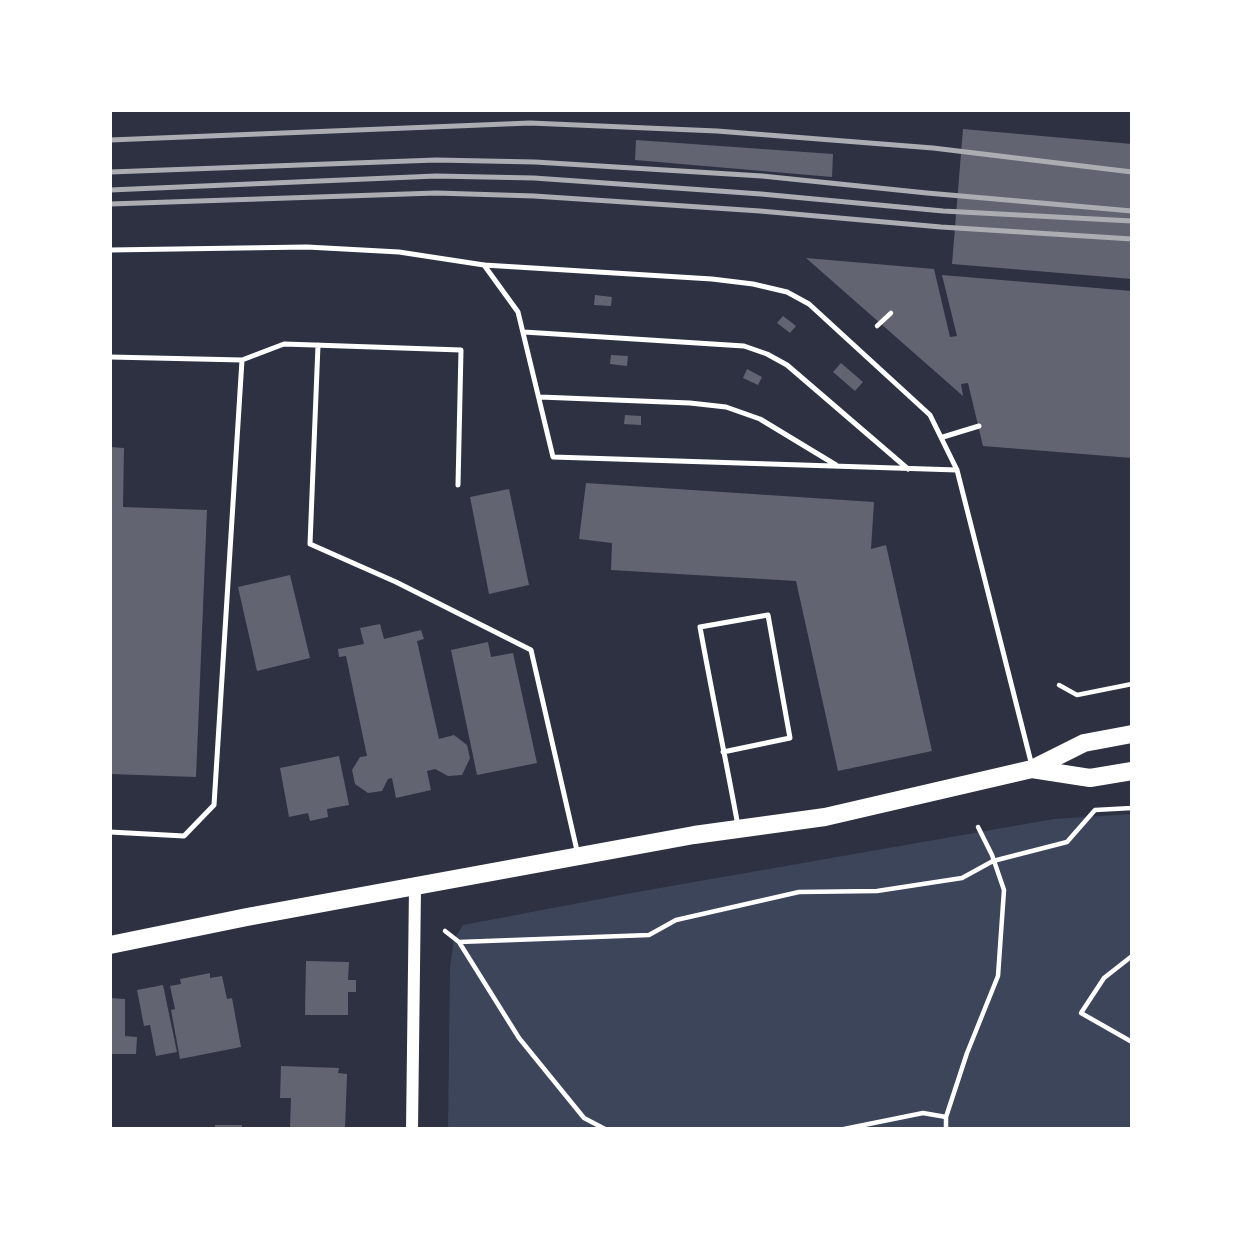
<!DOCTYPE html>
<html>
<head>
<meta charset="utf-8">
<style>
	body { margin:0 }
	#map { position:relative; width:1242px; height:1239px; overflow:hidden; background:#2d3142; font-family:"PT Sans",sans-serif }
	canvas { display:block }
	.frame { position:absolute; inset:0; border:112px solid #fff; pointer-events:none }
</style>
</head>
<body>
<div id="map">
<canvas width="1242" height="1239"></canvas>
<div class="frame"></div>
</div>
<script>
const context = document.querySelector('canvas').getContext('2d');
context.lineJoin = 'round';
function fill(path, color) { context.fillStyle = color; context.fill(path, 'evenodd'); }
function strokePath(path, color, width, dash) { context.strokeStyle = color; context.lineWidth = width; context.lineCap = dash ? 'butt' : 'round'; context.setLineDash(dash || []); context.stroke(path); }
const green = new Path2D(`
	M1132,814V1129H448L450,967L454,939L463,925L637,892L1054,819Z`);
const building = new Path2D(`
	M963,129L1132,144V279L952,264Z
	M636,140L833,154L832,177L635,160Z
	M806,258L934,269L950,337L957,336L942,275L1132,291V458L983,446L968,383L961,384L963,396Z
	M595,295L612,297L611,306L594,305Z
	M783,316L796,326L790,333L777,323Z
	M611,355L628,356L627,366L610,364Z
	M841,363L863,382L855,391L833,372Z
	M747,369L762,377L758,385L743,378Z
	M625,415L641,416V425L624,424Z
	M110,447L124,448L123,507L207,510L196,777L110,774Z
	M586,483L874,502L871,549L886,545L932,751L838,771L796,581L611,570L612,543L579,539Z
	M509,489L529,585L489,594L470,497Z
	M290,575L310,658L257,671L238,587Z
	M380,624L384,639L421,630L424,639L417,641L439,739L454,735L467,745L470,758L462,775L448,776L435,769L427,771L431,790L396,798L392,778L388,779L382,791L368,793L355,784L352,770L360,757L367,756L346,656L339,657L338,649L364,644L360,628Z
	M488,642L491,657L513,653L537,763L477,775L451,650Z
	M339,756L349,805L327,809L328,817L310,821L308,813L289,817L280,768Z
	M306,961L349,962L348,980H356V992H348V1015H305Z
	M210,973V978L222,976L227,999L232,998L241,1047L180,1059L171,1010L175,1009L170,986L181,984L180,979Z
	M163,985L177,1052L156,1056L150,1025L144,1026L137,990Z
	M110,998L125,999V1036L137,1037L136,1054H110Z
	M281,1066L339,1068L338,1073L347,1074L345,1129L290,1128L291,1098H280Z
	M215,1125H242V1129H215Z`);
const path = new Path2D(`
	M877,326L891,313
	M1059,685L1077,695L1132,684
	M445,931L459,942L649,935L676,920L799,892L877,891L962,878L993,861L1067,842L1095,810L1132,808
	M459,942L519,1038L584,1118L605,1129
	M1132,956L1104,978L1081,1013L1132,1042
	M844,1129L923,1113L946,1117
	M946,1129V1117L967,1053L998,976L1004,890L992,855L978,827`);
const service = new Path2D(`
	M110,250L307,247L399,252L484,265L712,279L753,284L787,292L809,304L930,415L957,470L1032,766
	M484,265L518,312L553,457L957,470
	M524,332L744,346L767,354L787,365L908,469
	M318,345L310,544L396,582L531,650L578,855
	M110,357L242,360L214,805L184,836L110,832
	M242,360L284,344L461,350L458,485
	M540,397L690,403L726,407L760,419L836,465
	M943,437L979,426
	M723,752L790,738L768,615L700,627C712,694 726,760 738,826`);
const tertiary = new Path2D(`
	M412,1129L415,888`);
const primary = new Path2D(`
	M1032,769L1090,778L1132,771
	M110,945L247,917L694,835L825,817L1032,769L1084,743L1132,734`);
const rail = new Path2D(`
	M110,140L530,123L717,131L933,148L1132,172
	M110,172L436,160L535,162L762,176L927,193L1132,211
	M110,190L436,176L534,178L761,194L943,211L1132,221
	M110,204L436,193L534,196L760,211L941,227L1132,239`);
fill(green, '#3c4559');
fill(building, '#626471');
strokePath(path, '#fff', 4.5);
strokePath(service, '#fff', 5);
strokePath(tertiary, '#fff', 12);
strokePath(primary, '#fff', 18);
strokePath(rail, '#abadb3', 5);
</script>
</body>
</html>
